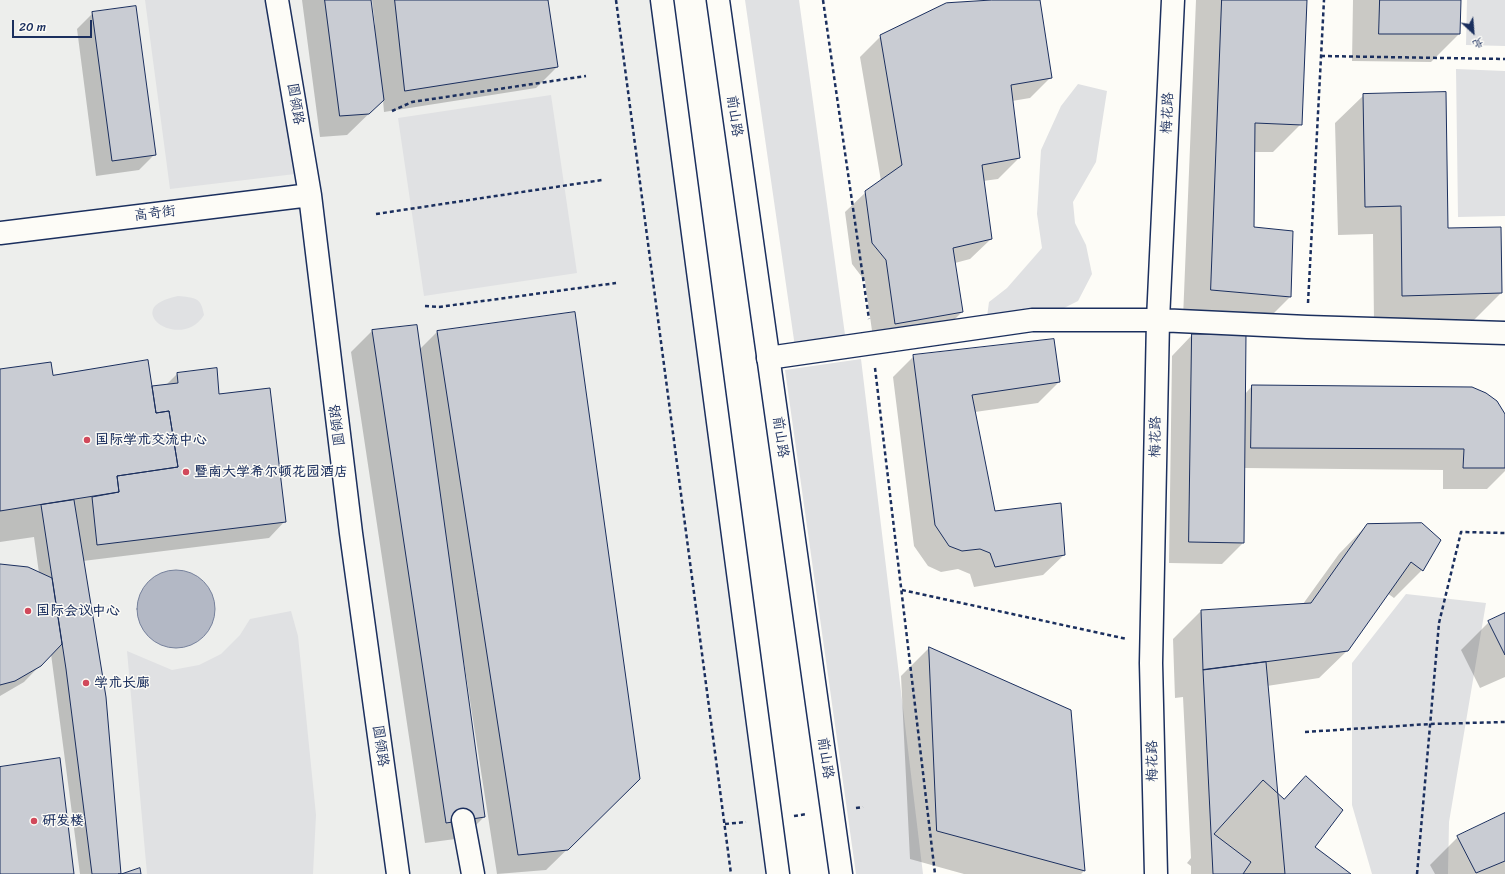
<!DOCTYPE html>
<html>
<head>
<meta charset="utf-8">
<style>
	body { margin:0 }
	#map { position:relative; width:1505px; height:874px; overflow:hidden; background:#fdfcf7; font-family:Sriracha,"LXGW WenKai TC",sans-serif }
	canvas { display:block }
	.north { position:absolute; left:1453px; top:12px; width:40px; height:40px; -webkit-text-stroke:3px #fdfcf7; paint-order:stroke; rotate:154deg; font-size:11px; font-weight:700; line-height:16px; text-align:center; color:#1b2f5e }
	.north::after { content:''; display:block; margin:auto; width:14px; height:18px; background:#1b2f5e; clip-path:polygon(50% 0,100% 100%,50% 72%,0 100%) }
	.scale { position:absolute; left:12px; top:20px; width:80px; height:18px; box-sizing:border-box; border:2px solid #1b2f5e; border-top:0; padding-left:5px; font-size:12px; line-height:14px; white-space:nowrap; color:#1b2f5e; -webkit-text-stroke:3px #fdfcf7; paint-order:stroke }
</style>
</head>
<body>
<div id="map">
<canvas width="1505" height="874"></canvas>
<div class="north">北</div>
<div class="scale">20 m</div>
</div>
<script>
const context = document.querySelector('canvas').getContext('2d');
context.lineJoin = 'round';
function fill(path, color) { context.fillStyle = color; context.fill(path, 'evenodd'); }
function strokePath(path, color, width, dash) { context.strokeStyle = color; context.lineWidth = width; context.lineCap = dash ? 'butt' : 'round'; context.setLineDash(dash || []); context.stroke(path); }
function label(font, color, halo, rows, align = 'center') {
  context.font = font + ' Sriracha,"LXGW WenKai TC",sans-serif'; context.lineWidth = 3; context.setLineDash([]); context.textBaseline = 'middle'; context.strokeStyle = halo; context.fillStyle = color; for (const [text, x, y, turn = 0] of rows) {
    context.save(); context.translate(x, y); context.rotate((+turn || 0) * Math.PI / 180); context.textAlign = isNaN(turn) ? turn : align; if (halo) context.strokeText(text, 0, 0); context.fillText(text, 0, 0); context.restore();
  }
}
const built = new Path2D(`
	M0,0H661L777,874H0V232L310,195L0,230Z`);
const green = new Path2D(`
	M145,0H267L295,174L170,189Z
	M745,0H799L846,342L795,347Z
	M1467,0H1505V46L1466,45Z
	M1456,69L1505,71V216L1458,217Z
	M1078,84L1107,91L1096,162L1073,202L1075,223L1086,245L1092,274L1078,301L1060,310L986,324L989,302L1007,288L1042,248L1037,214L1041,150L1061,106Z
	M551,95L577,273L424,296L398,118Z
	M178,296C194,298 201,296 204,315C186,345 141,323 155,306C161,300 170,298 178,296Z
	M861,359L923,874H856L785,370Z
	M1406,594L1486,603L1449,822L1448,874H1372L1352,805V663Z
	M291,611L298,636L316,815L313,874H147L127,651L172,670L199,665L221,654L240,635L250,619Z`);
const water = new Path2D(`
	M137 609a39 39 0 1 1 78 0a39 39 0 1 1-78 0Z`);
const shadow = new Path2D(`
	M302,0H370L373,26L375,25L372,0H547L557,67L536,88L384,112L383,100L347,135L320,137Z
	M1008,0H1039L1051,77L1030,98L1012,101L1019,158L998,179L983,181L991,239L970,259L955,263L962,312L941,333L874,345L865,281L852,264L845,212L866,192L881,181L860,57L881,36Z
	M1196,0H1306L1301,124L1273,152H1254L1253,228L1292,231L1290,297L1262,325L1183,318Z
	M1353,0H1460L1459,34L1431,62L1352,61Z
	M93,13L155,154L139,170L96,176L77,29Z
	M1364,95L1447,229L1500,228L1501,293L1473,321L1374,324L1373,234L1338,235L1335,123Z
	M372,331L419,350L437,332L618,800L546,870L497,874L464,662H463L484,817L463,838L425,843L351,352Z
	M1192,335L1245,394L1252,386L1505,417V471L1487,489H1443V470L1244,468L1243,543L1222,564L1169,563L1172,356Z
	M914,356L1059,382L1038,403L975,412L994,512L1064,555L1043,575L974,587L970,574L958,569L941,572L928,566L914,546L893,377Z
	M0,370L151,387L166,385L177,374L219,395L285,521L269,538L83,561L120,874H80L51,654L24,682L0,696V565L39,573L34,537L0,542Z
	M1367,525L1422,570L1394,598L1387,593L1348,650L1319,678L1267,686L1277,794L1313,847L1350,874H1191V866L1187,863L1191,858L1183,697L1175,698L1173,639L1201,611L1303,604L1339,554Z
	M1505,614V677L1480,688L1461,650L1489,622Z
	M929,648L1070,711L1084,871L1081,874H964L910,859L901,676Z
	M1505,814V874H1435L1430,865L1458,837Z`);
const building = new Path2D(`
	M325,0H371L384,100L369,114L340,116Z
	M395,0H548L558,67L405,91Z
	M992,0H1040L1052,78L1011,85L1020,158L982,165L992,239L953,248L963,312L895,324L886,260L872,243L865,191L902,165L880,35L946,3Z
	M1222,0H1307L1302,125L1255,123L1254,227L1293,231L1291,297L1211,290Z
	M1380,0H1461L1460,34H1379Z
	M136,6L156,155L112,161L92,12Z
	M1446,92L1448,228L1501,227L1502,293L1402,296L1401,206L1365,207L1363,94Z
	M575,312L640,779L568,850L518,855L437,331Z
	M417,325L485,817L446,823L372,330Z
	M1192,334H1246L1244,543L1189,542Z
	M1054,339L1060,382L972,395L995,511L1061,503L1065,555L995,567L990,553L980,549L962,551L949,546L935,525L913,355Z
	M148,360L156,413L169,411L178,467L117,476L119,492L0,511V369L51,362L53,375Z
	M217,368L219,394L270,388L286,522L97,545L92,497L119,492L117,476L178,467L169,411L156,413L152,386L178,383L177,373Z
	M1252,385L1472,387L1486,393L1497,401L1505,414V468H1463L1464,449L1251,448Z
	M74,500L106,697L121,874H92L66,669L41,505Z
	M1422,523L1441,540L1423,571L1411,562L1348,651L1203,670L1201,610L1311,603L1367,524Z
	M0,564L28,567L52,578L62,644L41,666L15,681L0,685Z
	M1505,613V655L1488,621Z
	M929,647L1071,710L1085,871L937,831Z
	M1266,662L1285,874H1213L1203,670Z
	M60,758L74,874H0V767Z
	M1306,776L1343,810L1315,847L1351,874H1243L1251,862L1214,834L1263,780L1284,799Z
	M1505,813V861L1476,873L1457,836Z
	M140,868L141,874H118H121Z`);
const path = new Path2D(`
	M616,0L731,874
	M823,0L869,319
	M1321,56L1505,59
	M392,111L412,102L586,76
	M376,214L602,180
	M1308,303L1324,0
	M425,306L439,307L616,283
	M875,368L935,874
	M902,590L1127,639
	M1305,732L1430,724L1505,722
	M856,808L863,807
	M794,816L807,814
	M725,824L746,822
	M1417,874L1439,623L1461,532L1505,533`);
const minor = new Path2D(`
	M277,0L310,195L351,533L398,874
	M0,233L310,195
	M768,358L1032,320H1158L1307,327L1505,333
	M463,820L473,874
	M1156,874L1151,663L1158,320L1173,0`);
const major = new Path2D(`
	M662,0L778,874
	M718,0L841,874`);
const markers = [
	[87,440,4,"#d1495b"],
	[186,472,4,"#d1495b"],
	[28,611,4,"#d1495b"],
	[86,683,4,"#d1495b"],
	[34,821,4,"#d1495b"]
];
const streetNames = [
	["圆领路",295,104,81],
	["梅花路",1168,113,-87],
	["前山路",734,116,82],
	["高奇街",155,214,-7],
	["圆领路",338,425,-97],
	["前山路",780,437,82],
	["梅花路",1156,437,-89],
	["圆领路",380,746,82],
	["前山路",825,758,82],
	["梅花路",1153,761,-91]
];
const poiNames = [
	["国际学术交流中心",95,440],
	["暨南大学希尔顿花园酒店",194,472],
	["国际会议中心",36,611],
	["学术长廊",94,683],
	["研发楼",42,821]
];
fill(built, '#edeeec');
fill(green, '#e0e1e3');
fill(water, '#b3b8c5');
strokePath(water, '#76819c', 1);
fill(shadow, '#0003');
fill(building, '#c9ccd3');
strokePath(building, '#1b2f5e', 1);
strokePath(minor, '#1b2f5e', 25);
strokePath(major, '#1b2f5e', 25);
strokePath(path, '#1b2f5e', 2.5, [4, 3]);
strokePath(minor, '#fdfcf7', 22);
strokePath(major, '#fdfcf7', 22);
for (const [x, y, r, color] of markers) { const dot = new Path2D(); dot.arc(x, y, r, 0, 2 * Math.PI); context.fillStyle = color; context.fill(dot); strokePath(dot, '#fdfcf7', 1.5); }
label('14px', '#1b2f5e', '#fdfcf7', streetNames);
label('bold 14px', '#1b2f5e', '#fdfcf7', poiNames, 'left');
</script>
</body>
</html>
